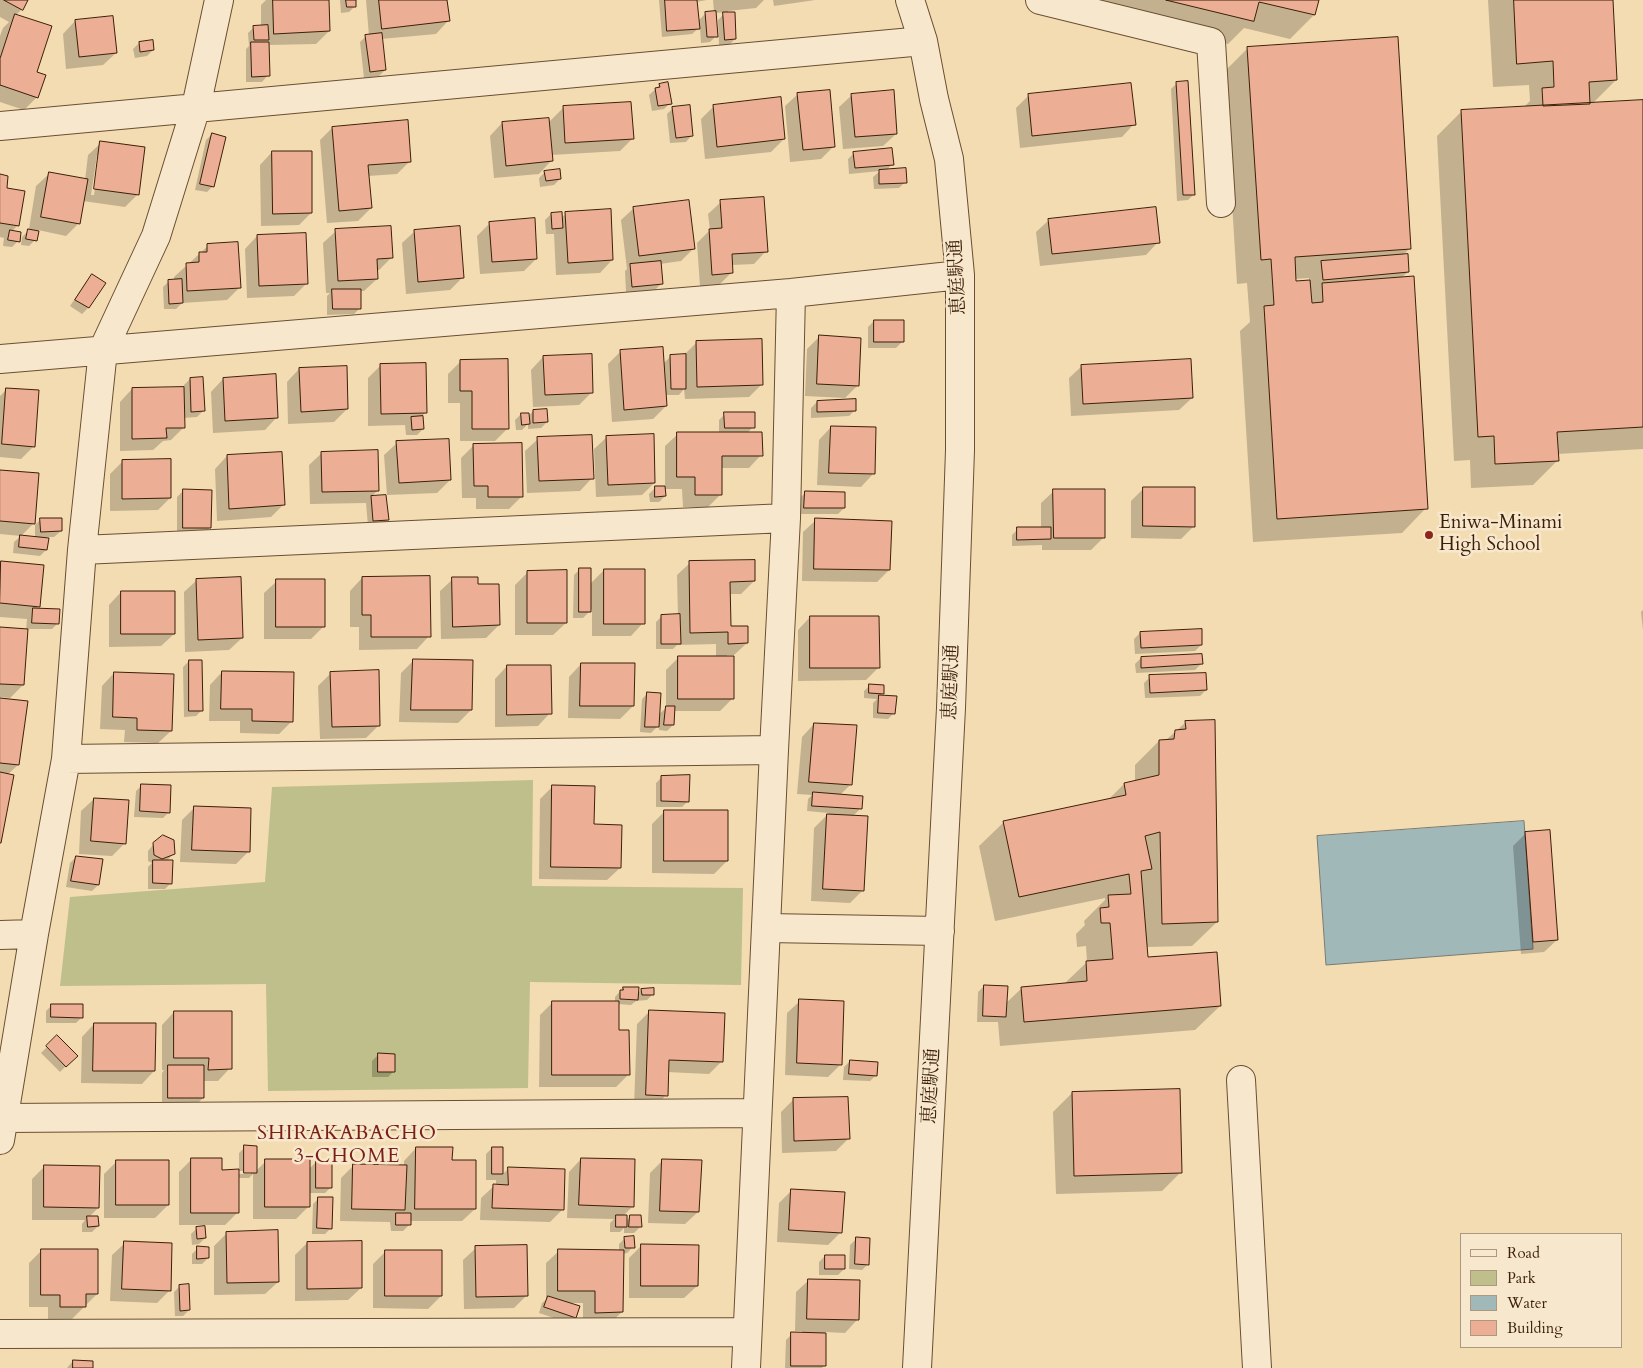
<!DOCTYPE html>
<html>
<head>
<meta charset="utf-8">
<style>
	body { margin:0 }
	#map { position:relative; width:1643px; height:1368px; overflow:hidden; background:#f3dcb2; font-family:Cardo,serif }
	canvas { display:block }
	.legend { position:absolute; left:1460px; top:1233px; width:162px; height:115px; box-sizing:border-box; background:#f7e8cd; border:1px solid #ad987f; margin:0; padding:6px 9px; list-style:none; font-size:15px; color:#3d1f09 }
	.legend li { display:flex; align-items:center; gap:10px; height:25px }
	.legend b { width:25px; border:1px solid #ad987f }
</style>
</head>
<body>
<div id="map">
<canvas width="1643" height="1368"></canvas>
<ul class="legend">
<li><b style="height:6px;background:#f7e8cd"></b>Road</li>
<li><b style="height:14px;background:#bebf8a"></b>Park</li>
<li><b style="height:14px;background:#a1b8b9"></b>Water</li>
<li><b style="height:14px;background:#ecae94"></b>Building</li>
</ul>
</div>
<script>
const context = document.querySelector('canvas').getContext('2d');
context.lineJoin = 'round';
function fill(path, color) { context.fillStyle = color; context.fill(path, 'evenodd'); }
function strokePath(path, color, width, dash) { context.strokeStyle = color; context.lineWidth = width; context.lineCap = dash ? 'butt' : 'round'; context.setLineDash(dash || []); context.stroke(path); }
function label(font, color, halo, rows, align = 'center') {
  context.font = font + ' Cardo,"Noto Serif JP",serif'; context.lineWidth = 5; context.setLineDash([]); context.textBaseline = 'middle'; context.strokeStyle = halo; context.fillStyle = color; for (const [text, x, y, turn = 0] of rows) {
    context.save(); context.translate(x, y); context.rotate((+turn || 0) * Math.PI / 180); context.textAlign = isNaN(turn) ? turn : align; if (halo) context.strokeText(text, 0, 0); context.fillText(text, 0, 0); context.restore();
  }
}
const green = new Path2D(`
	M533,780L532,886L743,888L741,985L530,982L528,1088L268,1091L266,984L60,986L70,897L265,882L272,787Z`);
const water = new Path2D(`
	M1524,821L1533,949L1326,965L1317,836Z`);
const shadow = new Path2D(`
	M0,0H26L22,9L15,16L35,73L37,97L24,110L0,102V36L3,28L9,22L0,17Z
	M266,0H328L329,31L316,44L268,45V75L262,82H246V49L249,46L248,33L254,27H261V5Z
	M340,0H355V6L349,12L341,13Z
	M366,0H446L448,21L436,34L381,39L385,70L379,76L364,78L360,42L366,36H369Z
	M659,0H707L696,2L698,21L706,13L714,12L713,0H764L756,8L728,11L735,39L729,45H719L718,20L726,12L715,13L716,36L710,42L701,43L700,27L692,34L662,37Z
	M773,0H815L774,6Z
	M1038,0H1318L1314,15L1290,39L1244,28L1228,44Z
	M1488,0H1612L1616,80L1591,105L1643,102V449L1557,454L1558,460L1533,485L1471,488L1470,460L1454,461L1437,136L1461,112L1523,108L1530,101L1529,85L1493,87Z
	M75,21L116,53L103,65L66,69L63,34Z
	M139,43L153,50L147,56L135,58L133,49Z
	M1248,48L1410,248L1402,256L1408,272L1401,278L1426,508L1402,533L1253,542L1240,331L1250,322L1247,283L1237,284L1224,72ZM1309,278V282L1295,283L1294,279Z
	M1177,83L1194,194L1188,200L1177,201L1171,89Z
	M660,85L670,103L664,109L652,111L649,95Z
	M798,94L834,146L821,159L790,162L785,106Z
	M852,95L896,134L883,146L843,149L839,107Z
	M1028,96L1134,124L1122,137L1020,148L1016,108Z
	M714,106L784,139L771,152L705,159L701,119Z
	M563,108L633,138L620,151L551,155V161L539,174L494,178L490,136L502,123H548Z
	M673,108L692,135L686,142L670,143L667,114Z
	M332,128L410,161L397,174L368,176L371,208L358,221L327,223L320,140Z
	M212,134L213,186L207,192L195,190L206,140Z
	M101,143L138,194L125,207L83,201L79,223L66,236L38,230L35,240L29,246L21,245L22,237L30,229H29L36,186L49,174L85,180L88,155ZM97,155H100L94,195H91Z
	M272,152L311,213L299,225L261,226L260,165Z
	M854,153L892,164L886,171L905,182L899,188L874,189L873,177L880,171L849,174L848,159Z
	M545,172L560,179L554,185L540,187L539,178Z
	M0,176L18,225L12,231L18,241L12,247L3,246L4,238L0,237Z
	M721,202L766,251L754,264L732,265V272L719,285L700,287L697,243L710,230L708,214Z
	M634,208L693,249L681,261L660,264L661,284L655,290L626,292L625,271L627,269L621,220Z
	M551,214L561,218L566,214L612,260L600,273L556,275L554,234H546L545,220Z
	M1049,220L1158,242L1146,255L1040,266L1036,232Z
	M490,223L536,259L524,271L480,274L477,236Z
	M336,231L392,257L379,270H377V279L364,291H360V308L354,314L327,315V296L330,293H326L323,243Z
	M415,231L462,278L450,290L406,294L402,243Z
	M257,236L307,283L294,296L247,298L245,249Z
	M208,246L240,287L227,300L182,303L176,309H164L163,287L169,281H174V277Z
	M92,276L104,283L88,308L82,314L70,306L86,282Z
	M874,321L902,342L896,348H868V327Z
	M819,337L858,385L845,398L805,396L807,349Z
	M696,343L762,384L749,397L685,399L684,389L679,395H665L666,406L653,419L612,422L608,364L620,352L663,364L671,356H683Z
	M543,357L592,392L579,405L533,407L531,370Z
	M461,361L508,428L495,441H460V403H448V374Z
	M380,366L426,412L422,416L423,429L417,435H406L405,425L368,426V378Z
	M1082,366L1192,398L1179,410L1071,416L1069,378Z
	M299,369L347,409L334,422L288,424L287,382Z
	M190,379L203,411L197,417L183,418V428L171,440L163,441L153,450L120,451V402L132,389L184,388V385Z
	M223,379L277,417L265,430L213,433L211,392Z
	M7,389L34,446L21,459L0,457V396Z
	M817,402L855,410L849,416L811,418V408Z
	M533,411L547,422L541,428L528,429V424L522,430H516L515,420L521,414L528,417Z
	M725,414L753,427L747,433L761,455L749,468H721V494L708,507H683L682,489H664L665,496L659,502H650L649,494L655,488L665,487V446L678,434L719,433V420Z
	M831,427L873,474L861,487L817,485L819,440Z
	M607,437L654,483L642,495L596,497L594,449Z
	M538,439L592,478L580,491L527,493L525,451Z
	M397,443L450,480L437,493L387,495L384,455Z
	M474,445L522,496L509,509H476V498H462L461,458Z
	M322,453L377,491L371,497L385,496L388,519L382,525L368,526L366,503L310,504L309,465Z
	M227,456L283,505L271,517L217,521L215,469Z
	M123,461L170,498L158,510L110,511V474Z
	M0,472L34,523L21,536L35,538V525L41,519L61,531L54,537H42L46,550L40,556L13,553L14,542L21,536L0,534Z
	M1144,488L1194,526L1181,539L1131,538V501Z
	M183,491L210,527L204,534L177,533V497Z
	M1054,491L1104,537L1091,550H1042V545L1012,546V535L1018,529L1041,528V503Z
	M805,493L844,508L838,514H799V499Z
	M816,520L889,570L877,582L802,581L803,532Z
	M1,562L39,606L36,609L58,623L52,629H27L23,685L10,698L0,697V629L26,631L27,619L0,617V564Z
	M690,563L754,581L741,594H729V627L747,643L734,655H727L732,699L720,711H674L673,725L667,731L659,730V725L651,733L640,732L642,699L648,693L658,715L666,708V670L679,657L716,658V644L677,645L673,649H656V622L662,616H678L677,575Z
	M580,569L589,585L604,570L643,623L631,636H592V609L583,618H573L574,575Z
	M528,572L566,623L553,635H515V585Z
	M362,578L429,636L417,649L359,650V627H350V591Z
	M453,579L477,586L499,625L486,638L441,639L440,591Z
	M197,580L242,638L229,650L185,652L184,592Z
	M277,581L323,627L311,639H264V593Z
	M121,592L174,634L161,646L109,647V605Z
	M1643,610V630L1641,612Z
	M810,617L878,668L866,680L798,681V630Z
	M1140,633L1201,645L1195,651L1135,654L1134,639Z
	M1141,658L1201,664L1195,670L1136,673L1135,664Z
	M189,661L202,710L196,716L184,717L183,667Z
	M413,661L471,710L458,723L399,722L401,673Z
	M581,664L633,706L620,719L568,718L569,677Z
	M507,666L550,713L538,726L495,727V679Z
	M222,672L292,721L279,734L240,733V721H209L210,685Z
	M114,673L171,731L158,743L124,742L125,730L100,729L102,686Z
	M331,673L379,725L366,738L320,739L318,686Z
	M1150,677L1206,690L1200,696L1145,698L1144,683Z
	M870,685L883,693L879,697L894,713L888,719L873,718V703L877,699L864,698V691Z
	M0,699L18,765L7,775L0,841Z
	M1186,722L1217,922L1192,946L1146,947L1147,958L1220,1006L1195,1030L1000,1046L998,1022H977L978,992L984,986L1005,1004L1022,988L1064,984L1087,962L1086,946L1077,947L1076,934L1085,925L1084,921L1105,900V898L995,921L979,846L1004,822L1108,800L1124,784L1135,781V765L1159,741H1165Z
	M814,724L851,784L840,795L860,809L853,816L863,890L850,903L811,901L814,828L829,813L807,811L808,799L812,795L797,794L802,737Z
	M662,777L688,801L682,807H656V783Z
	M142,785L169,812L163,818L134,817L136,791Z
	M553,786L592,826L620,868L607,880L539,879L540,799Z
	M94,799L125,843L112,856L79,854L81,811Z
	M195,807L249,851L236,864L180,862L182,820Z
	M665,811L727,861L714,874L652,873V824Z
	M1526,833L1557,940L1544,952L1521,954L1513,846Z
	M154,844L174,853L166,862L171,883L165,889H148V867L152,863L148,861V851Z
	M76,857L98,885L92,891L66,887L70,863Z
	M623,988L637,994L641,990L653,994L647,1000L636,1001L631,1005L618,1004V1032L628,1075L616,1087H539L540,1015L553,1002H615V997Z
	M800,1001L841,1064L828,1077L785,1075L787,1013Z
	M52,1005L82,1017L76,1023H46V1011Z
	M650,1011L722,1061L709,1074L667,1072L666,1095L654,1108L634,1107L637,1024Z
	M174,1012L230,1068L218,1081H203V1098L197,1104H162V1073L164,1070H162V1025Z
	M94,1024L154,1071L142,1084L81,1083L82,1037Z
	M57,1037L76,1056L60,1072L41,1053Z
	M378,1055L394,1071L388,1077H372V1061Z
	M850,1061L876,1075L870,1081L843,1080L844,1067Z
	M1072,1093L1181,1172L1162,1191L1056,1194L1053,1112Z
	M794,1099L848,1139L836,1151L782,1153L781,1112Z
	M245,1147L256,1171L266,1161L309,1169L316,1162L331,1187L325,1193H309V1206L296,1219H253V1174L249,1178H238V1212L225,1225H179V1172L192,1159L221,1171H239V1153ZM238,1171H251V1174H238Z
	M416,1148L451,1161L475,1209L462,1221H409V1225L403,1231H391L390,1222L340,1221L341,1178L354,1165L404,1166V1161Z
	M492,1148H501L502,1175L509,1168L563,1209L550,1222L480,1220L481,1198L494,1186H496V1180H486V1154Z
	M581,1159L633,1206L622,1217L626,1221L630,1217L640,1227L634,1233H624V1228L620,1232H610V1223L614,1219L567,1218L569,1172Z
	M663,1160L698,1212L685,1224L648,1223L650,1173Z
	M117,1161L168,1205L155,1218H104V1174Z
	M45,1166L98,1208L88,1218L98,1226L92,1232H82V1224L85,1220H32V1179Z
	M792,1190L841,1232L828,1245L777,1242L779,1203Z
	M319,1198L331,1228L325,1234H312L313,1204Z
	M197,1228L205,1238L199,1244L192,1245L191,1234Z
	M227,1233L278,1282L265,1294L214,1295V1246Z
	M625,1238L633,1247L627,1253L623,1254L622,1312L609,1324L583,1325V1303H569L575,1317L569,1323L539,1313L542,1303L546,1300V1263L559,1251H619V1244Z
	M856,1239L868,1264L862,1270L849,1269L850,1245Z
	M125,1243L170,1290L157,1303L110,1301L112,1255Z
	M307,1243L361,1288L348,1300L295,1301V1255Z
	M642,1245L697,1286L684,1298H629V1258Z
	M198,1248L208,1258L202,1264H192V1254Z
	M476,1248L527,1295L514,1308L464,1309L463,1260Z
	M41,1251L97,1294L72,1319H48V1307H29V1263Z
	M386,1251L441,1296L428,1309L373,1308V1264Z
	M825,1256L844,1269L838,1275H819V1262Z
	M809,1280L857,1320L845,1333L825,1332L824,1366L822,1368H785L786,1340L792,1334H802V1331H795L796,1292Z
	M180,1286L189,1310L183,1316H175L174,1292Z
	M73,1361L92,1368H67Z`);
const building = new Path2D(`
	M4,0H28L23,10Z
	M273,0H329L330,31L274,34Z
	M346,0H356V7H347Z
	M379,0H447L450,21L382,29Z
	M665,0H697L700,29L667,31Z
	M1166,0H1319L1315,15L1259,2L1254,21Z
	M1514,0H1613L1617,80L1589,82L1590,104L1543,106L1542,88L1554,87L1553,61L1517,64Z
	M716,11L718,37H707L705,12Z
	M723,12H735L736,39L725,40Z
	M15,14L52,26L37,72L46,75L38,98L0,85V59Z
	M113,16L117,53L79,57L75,20Z
	M268,25L269,40H254L253,26Z
	M382,33L386,70L370,72L365,35Z
	M1398,37L1411,249L1295,257L1296,281L1310,280L1312,303L1323,302L1322,283L1414,276L1428,509L1277,519L1264,306L1274,305L1271,259L1261,260L1247,47Z
	M153,40L154,50L140,52L139,42Z
	M251,42H269L270,76L252,77Z
	M1188,81L1195,195H1183L1176,82Z
	M668,82L672,104L658,106L655,88L660,87L659,84Z
	M1131,83L1136,125L1032,136L1028,94Z
	M830,90L835,147L803,150L797,93Z
	M894,90L897,134L855,137L851,94Z
	M781,97L785,139L717,147L713,105Z
	M1643,100V427L1557,432L1559,461L1495,464L1494,436L1478,437L1461,110Z
	M631,102L634,139L565,143L563,106Z
	M690,105L693,136L676,138L672,107Z
	M549,118L553,161L506,166L502,122Z
	M408,120L411,162L368,165L372,208L339,211L332,127Z
	M212,133L226,137L214,187L200,184Z
	M100,141L145,147L139,195L94,189Z
	M892,148L894,165L855,168L853,152Z
	M272,151H312V213L273,214Z
	M906,168L907,183L879,184V170Z
	M560,169L561,179L546,181L544,171Z
	M49,172L88,179L80,224L41,217Z
	M0,174L8,176L7,188L25,191L19,226L0,223Z
	M764,197L768,252L732,254L733,273L712,275L709,229L722,228L720,200Z
	M689,200L695,249L639,256L633,207Z
	M1156,207L1160,243L1052,254L1048,219Z
	M611,209L613,260L568,263L565,212Z
	M562,212L563,228L552,229L551,213Z
	M535,218L537,259L492,262L489,222Z
	M391,226L393,258L377,259L378,279L338,281L335,229Z
	M460,226L464,278L418,282L414,230Z
	M28,229L39,231L37,241L26,239Z
	M10,230L21,232L20,242L8,240Z
	M306,233L308,284L259,286L257,235Z
	M238,242L241,288L187,291L186,263L199,262V252H207V244Z
	M1408,254L1409,272L1323,280L1321,261Z
	M661,261L663,284L632,287L630,264Z
	M92,274L106,283L89,308L75,300Z
	M182,279L183,303L169,304L168,280Z
	M332,289H361V309H333Z
	M874,320H904V342H874Z
	M819,335L861,338L859,386L817,384Z
	M762,339L763,385L697,387L696,341Z
	M663,347L667,406L624,410L620,350Z
	M592,354L593,393L545,395L543,356Z
	M686,354V389H671L670,355Z
	M508,359L509,429H472V391H460V360Z
	M1191,359L1193,398L1083,404L1081,365Z
	M426,363L427,413L381,414L380,364Z
	M347,366L348,409L301,412L299,368Z
	M276,374L278,418L225,421L223,378Z
	M203,377L205,411L191,412L190,378Z
	M184,387L185,428H166L167,438L132,439V388Z
	M6,388L39,390L35,447L2,444Z
	M856,399V411L817,412V401Z
	M547,409L548,422L533,423V410Z
	M724,412H755V428H725Z
	M521,413H529L530,424L522,425Z
	M423,416L424,429L412,430L411,417Z
	M831,426L876,427L875,474L829,473Z
	M677,432H762L763,456H722V495H695V477H677Z
	M654,434L655,483L608,485L606,436Z
	M592,435L594,479L539,481L537,437Z
	M449,439L451,480L399,483L396,441Z
	M522,443L523,497H488V486H474L473,444Z
	M378,450L379,491L322,492L321,452Z
	M282,452L285,505L229,509L227,455Z
	M171,459V498L122,499V460Z
	M0,470L39,473L35,524L0,521Z
	M655,486H665L666,496L655,497Z
	M1143,487H1195V527L1143,526Z
	M183,489L212,490L211,528H183Z
	M1053,489H1105V538H1054Z
	M805,491L845,492V508H804Z
	M386,495L389,520L373,521L371,496Z
	M40,518H62V531L41,532Z
	M815,518L892,521L890,570L814,569Z
	M1017,527H1051V539L1017,540Z
	M20,535L49,538L47,550L19,547Z
	M755,560V581L730,582L731,626H748V643L728,644V632L690,633L689,561Z
	M1,561L44,565L40,607L0,603Z
	M579,568H591V612H579Z
	M604,569H645V624H604Z
	M567,570V623H527V571Z
	M430,576L431,637H371V615H362V577Z
	M241,577L243,638L198,640L196,579Z
	M452,577H478V584H499L500,625L453,627Z
	M276,579H325V627H276Z
	M121,591H175V634H121Z
	M33,608L60,609L59,624L32,623Z
	M680,614L681,644H661V615Z
	M810,616H879L880,668H810Z
	M0,627L28,629L24,685L0,684Z
	M1202,629V645L1141,648L1140,632Z
	M1202,654L1203,664L1141,668V657Z
	M678,656H734V699H678Z
	M413,659L473,660L472,710H411Z
	M189,660H202L203,711H189Z
	M581,663H635L634,706H580Z
	M507,665H551L552,714L507,715Z
	M379,670L380,726L332,727L330,672Z
	M222,671L294,672L293,722L252,721V709H221Z
	M114,672L174,674L172,731L137,730V718L113,717Z
	M1206,673L1207,690L1150,693L1149,675Z
	M869,684L884,685V694L869,693Z
	M647,692L661,693L659,727H645Z
	M879,695L897,696L895,714L878,713Z
	M0,698L28,701L19,765L0,763Z
	M666,706H675L674,725H664Z
	M1215,720L1218,922L1162,924L1160,832L1145,836L1152,869L1141,871L1148,957L1217,952L1221,1006L1024,1022L1021,987L1087,981L1086,961L1113,959L1110,923H1101L1100,908L1109,907L1108,895L1131,894L1129,874L1019,897L1003,821L1126,795L1124,783L1159,775V740L1174,739L1175,730L1186,729L1185,721Z
	M814,723L857,725L852,785L809,782Z
	M0,772L14,775L1,843H0Z
	M690,775L689,802L661,801V776Z
	M141,784L171,785L170,813L140,811Z
	M552,785L595,786L594,824L622,825L621,868L551,867Z
	M813,792L863,796L862,809L812,806Z
	M94,798L129,800L126,844L91,841Z
	M194,806L251,808L250,852L192,850Z
	M664,810H728V861H664Z
	M827,814L868,816L864,891L823,889Z
	M1550,830L1558,940L1533,942L1525,832Z
	M163,835L174,840L175,854L162,859L154,855L153,843Z
	M76,856L103,859L99,885L71,881Z
	M153,860H173L172,884L153,883Z
	M984,985L1008,986L1006,1017L983,1016Z
	M623,987H639L638,1000L620,999V990H623Z
	M654,988V995H642L641,989Z
	M799,999L844,1001L842,1065L797,1063Z
	M552,1001H619V1030H629L630,1075H552Z
	M51,1004H83V1018L51,1017Z
	M649,1010L725,1013L723,1062L669,1060L668,1096L646,1095Z
	M174,1011H232V1069L208,1070L209,1058H174Z
	M94,1023H156L155,1071H93Z
	M57,1035L78,1056L66,1067L46,1046Z
	M378,1053L395,1054V1072H378Z
	M850,1060L878,1062L877,1076L849,1074Z
	M168,1065H204V1098H168Z
	M1180,1089L1182,1173L1074,1176L1072,1092Z
	M848,1097L850,1139L794,1141L793,1098Z
	M244,1145L257,1146V1173H244Z
	M416,1147H453L452,1160H476V1209H415Z
	M492,1147H503V1174H492Z
	M191,1158H222V1170L239,1169V1213H191Z
	M581,1158L635,1159L634,1207L579,1205Z
	M265,1159H310V1207H265Z
	M662,1159L702,1160L699,1212L660,1211Z
	M116,1160H169V1205H116Z
	M316,1160H332V1188H316Z
	M353,1164L407,1165L405,1210L352,1209Z
	M44,1165L100,1166L99,1208L44,1207Z
	M508,1167L565,1169L564,1210L492,1208L493,1184L508,1185Z
	M791,1189L845,1192L842,1233L789,1230Z
	M318,1197H333L332,1229L317,1228Z
	M396,1213H411V1225H396Z
	M616,1215H627V1227H616Z
	M630,1215H641L642,1227H629Z
	M87,1216H98L99,1226L88,1227Z
	M205,1226L206,1238L197,1239L196,1227Z
	M278,1230L279,1282L227,1283L226,1232Z
	M634,1236L635,1248H625L624,1237Z
	M856,1237L870,1238L869,1265L855,1264Z
	M124,1241L172,1243L171,1291L122,1289Z
	M362,1241V1288L307,1289V1242Z
	M641,1244L699,1245L698,1286H641Z
	M527,1245L528,1296L476,1297L475,1246Z
	M197,1246L209,1247V1258L197,1259Z
	M41,1249H98V1294H86V1307H60V1295H41Z
	M558,1249L624,1250L623,1312L595,1313V1291H558Z
	M385,1250H442V1296H385Z
	M825,1255H845V1269H825Z
	M808,1279L860,1280L859,1320L807,1319Z
	M189,1284L190,1310L180,1311L179,1285Z
	M548,1296L580,1306L576,1318L544,1307Z
	M791,1332L826,1333V1366H791Z
	M73,1360L93,1361V1368H73Z`);
const minor = new Path2D(`
	M910,0L923,41L934,99L949,159L960,275V450L951,708L917,1368
	M1040,0L1211,42L1221,203
	M0,126L923,41
	M0,359L791,293L960,275
	M82,550L786,518
	M66,759L774,750
	M767,928L940,931
	M0,935L34,934
	M1241,1080L1257,1368
	M4,1118L757,1113
	M0,1140L34,934L66,759L82,550L103,350L156,236L196,107L219,0
	M0,1334L747,1332
	M746,1368L774,750L786,518L791,293`);
const markers = [
	[1429,535,5,"#8f2418"]
];
const streetNames = [
	["恵庭駅通",958,277,-93],
	["恵庭駅通",952,682,-88],
	["恵庭駅通",932,1086,-87]
];
const poiNames = [
	["Eniwa-Minami",1439,524],
	["High School",1439,546]
];
const neighbourhoodNames = [
	["SHIRAKABACHO",347,1134],
	["3-CHOME",347,1157]
];
fill(green, '#bebf8a');
fill(water, '#a1b8b9');
strokePath(water, '#797b73', 1);
fill(shadow, '#0003');
fill(building, '#ecae94');
strokePath(building, '#3d1f09', 1);
strokePath(minor, '#6a4e33', 30);
strokePath(minor, '#f7e8cd', 28);
for (const [x, y, r, color] of markers) { const dot = new Path2D(); dot.arc(x, y, r, 0, 2 * Math.PI); context.fillStyle = color; context.fill(dot); strokePath(dot, '#f7e8cd', 2); }
label('19px', '#3d1f09', '#f7e8cd', streetNames);
label('19px', '#3d1f09', '#f7e8cd', poiNames, 'left');
context.letterSpacing = '1px';
label('20px', '#7a1f14', '#f7e8cd', neighbourhoodNames);
context.letterSpacing = '0px';
</script>
</body>
</html>
